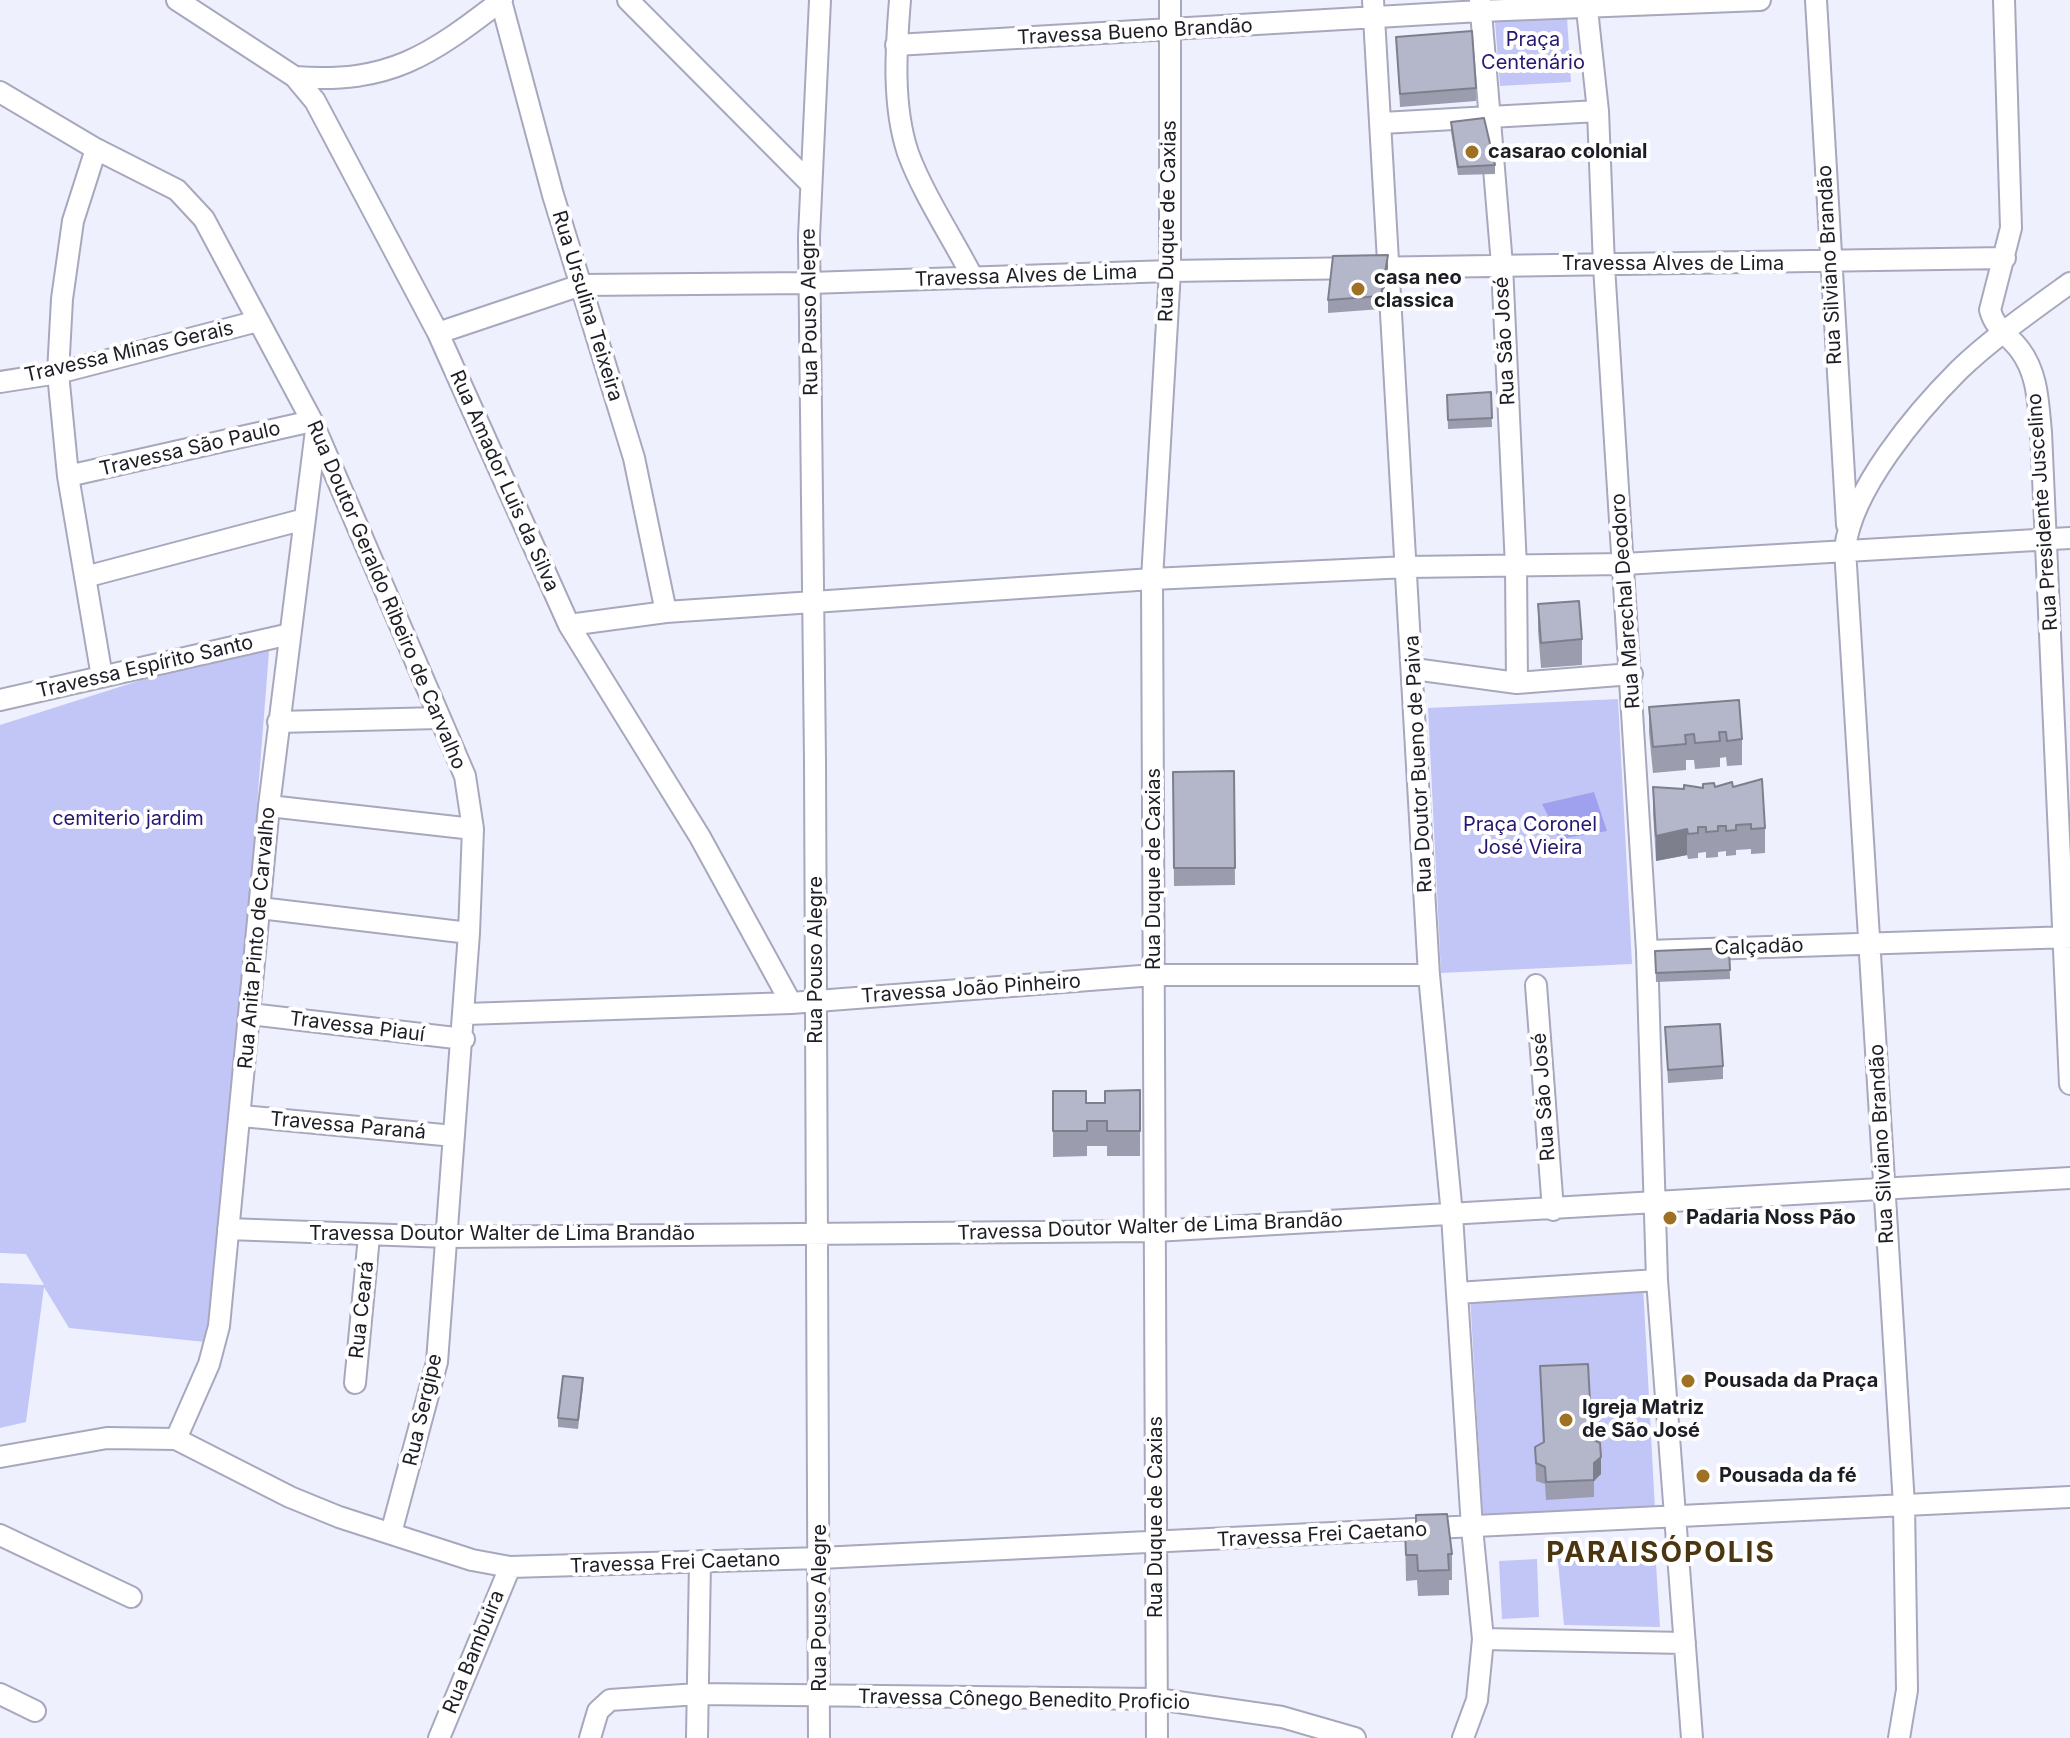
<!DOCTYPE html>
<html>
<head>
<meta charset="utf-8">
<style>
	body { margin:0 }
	canvas { display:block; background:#eff0fd }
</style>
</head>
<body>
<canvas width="2070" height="1738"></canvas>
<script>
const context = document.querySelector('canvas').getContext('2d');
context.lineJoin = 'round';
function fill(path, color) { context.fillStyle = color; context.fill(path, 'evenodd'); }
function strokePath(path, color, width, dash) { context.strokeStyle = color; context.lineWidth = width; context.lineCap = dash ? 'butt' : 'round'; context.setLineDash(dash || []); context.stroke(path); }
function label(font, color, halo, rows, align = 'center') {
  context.font = font + ' Inter,sans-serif'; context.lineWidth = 8; context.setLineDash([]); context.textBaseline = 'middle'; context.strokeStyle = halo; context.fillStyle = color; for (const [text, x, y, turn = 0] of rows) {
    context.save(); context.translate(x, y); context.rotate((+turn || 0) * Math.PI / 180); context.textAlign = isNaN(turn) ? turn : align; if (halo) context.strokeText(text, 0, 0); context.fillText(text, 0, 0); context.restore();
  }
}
const green = new Path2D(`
	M1567,17L1571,82L1500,86L1495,22Z
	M270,639L215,1343L69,1328L44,1287L26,1422L0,1428V1283L44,1285L26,1254L0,1253V725Z
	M1618,699L1632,964L1441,973L1428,708Z
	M1643,1285L1655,1510L1483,1520L1470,1296Z
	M1655,1548L1660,1627L1564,1625L1557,1552Z
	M1537,1559L1539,1617L1502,1619L1499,1561Z`);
const water = new Path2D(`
	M1594,792L1607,831L1560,839L1542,804Z`);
const minor = new Path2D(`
	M177,0L295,77L315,101L438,333L569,625L700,837L791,1003
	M628,0L809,182
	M900,0C896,49 892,105 908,153C923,194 953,239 973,278
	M1373,0L1429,975L1452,1215L1472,1528L1483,1639L1477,1700L1463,1738
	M1480,0L1502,265L1516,567L1517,683
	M1586,0L1598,111L1604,266L1647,951L1657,1280L1692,1738
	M1816,0L1847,525
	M2004,0L2011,228L1990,310C1995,329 2009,335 2020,350C2038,374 2038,403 2041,432L2070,1084
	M501,1L553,195L634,458L666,612
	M896,45L1480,11L1760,0
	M295,77C390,84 429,56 502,0
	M0,92L96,149L177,190L204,219L312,421L465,776L473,829L469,933L437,1362L391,1533
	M1382,123L1598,111
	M96,149L73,221L62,299L58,373L68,476L102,677
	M438,333L581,285L810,283L1170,271L2005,258
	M0,382L58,373L258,321
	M68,476L312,421
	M85,577L305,519
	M569,625L666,612L1152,579L1408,567L1624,564L2070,538
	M1414,669L1517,683L1632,674
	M0,700L290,634
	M278,722L439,718
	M269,806L473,829
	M260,908L469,933
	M1647,951L2070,937
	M1536,985L1553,1210
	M250,1014L464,1039
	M466,1014L791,1003L1154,975H1429
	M242,1116L454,1136
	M228,1229L448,1237L1155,1231L2070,1178
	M1457,1293L1657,1280
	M355,1383L369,1236
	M176,1439L209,1364L219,1326L269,806L316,430
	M0,1457L107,1438L176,1439L290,1497L339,1517L472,1560L510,1567L820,1558L2070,1497
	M0,1535L131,1597
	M1483,1639L1685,1643
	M0,1694L35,1711
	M439,1738L510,1567
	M590,1738L598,1711L610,1700L698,1694L1157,1699L1282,1717L1355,1738
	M697,1738L700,1561
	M819,1738L815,761L809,237L820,0
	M1157,1738L1152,579L1170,271V0
	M1899,1738L1907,1690L1904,1505L1845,549C1851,490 1917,412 1959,370C1990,340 2034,309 2070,283`);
const wall = new Path2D(`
	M1396,37L1476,88V101L1400,107Z
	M1451,122L1495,165V174L1458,175L1451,131Z
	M1388,268L1381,309L1328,313V300Z
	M1491,392L1492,427L1448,429L1447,395Z
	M1538,604L1582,639V665L1541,668L1538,630Z
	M1739,700L1742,739V765L1727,766L1726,757L1720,758V767L1695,769L1694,760H1686V770L1653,773L1649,733V707Z
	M1234,771L1235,885L1174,886L1173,772Z
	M1653,787L1684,789L1733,787L1765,828V853L1751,854V849L1736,850V855L1726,856V851L1718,852V857L1706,858V852L1698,853V858L1688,859L1687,855L1656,861L1653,813Z
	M1729,948L1730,979L1656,982L1655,951Z
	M1665,1027L1723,1066V1079L1668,1083Z
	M1140,1090V1156H1107V1146H1087V1156L1053,1157V1091L1086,1103H1105Z
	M1540,1366L1592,1439L1601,1474L1594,1480V1497L1546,1500L1545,1484L1536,1481L1535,1447L1543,1443Z
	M583,1387L578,1429L558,1427V1418Z
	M1405,1530L1452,1554V1580H1449V1595L1418,1596L1417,1580L1406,1581Z`);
const shadedWall = new Path2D(`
	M1388,255V268L1381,309V296Z
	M1687,829V855L1656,861V836Z
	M1601,1457V1474L1594,1481V1463Z`);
const building = new Path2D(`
	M1472,31L1476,88L1400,94L1396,37Z
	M1484,118L1495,165L1458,167L1451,122Z
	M1388,255L1381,296L1328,300L1333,256Z
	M1491,392L1492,418L1448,420L1447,395Z
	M1579,601L1582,639L1541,643L1538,604Z
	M1739,700L1742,739L1727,741L1726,732H1719L1720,741L1695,743L1694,734L1685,735L1686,744L1653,747L1649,707Z
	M1234,771L1235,868H1174L1173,772Z
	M1762,779L1765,828L1751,829V824L1736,825V830L1726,831V826H1718V831L1706,832V827H1698V833L1688,834L1687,829L1656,836L1653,787L1684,789V785L1703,788V784L1714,783L1715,787L1732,782L1733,787Z
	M1729,948L1730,970L1656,973L1655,951Z
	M1720,1024L1723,1066L1668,1070L1665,1027Z
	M1140,1090V1131H1107V1121H1087V1131H1053V1091H1086V1103H1105V1091Z
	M1588,1364L1592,1439L1600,1443L1601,1457L1594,1463V1480L1546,1482L1545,1467L1536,1463L1535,1447L1544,1442L1540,1366Z
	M563,1376L583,1378L578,1420L558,1418Z
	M1447,1514L1452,1554H1448L1449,1570L1418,1571L1417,1555H1406L1405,1530L1416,1529V1515Z`);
const markers = [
	[1472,152,8,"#9f7123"],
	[1358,289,8,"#9f7123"],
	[1670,1218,8,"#9f7123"],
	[1688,1381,8,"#9f7123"],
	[1566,1420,8,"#9f7123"],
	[1703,1476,8,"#9f7123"]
];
const streetNames = [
	["Travessa Bueno Brandão",1135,32,-3],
	["Rua Duque de Caxias",1168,221,-89],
	["Travessa Alves de Lima",1673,264],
	["Rua Silviano Brandão",1830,265,-93],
	["Travessa Alves de Lima",1026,276,-2],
	["Rua Ursulina Teixeira",587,306,73],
	["Rua Pouso Alegre",810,312,-91],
	["Rua São José",1505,341,-93],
	["Travessa Minas Gerais",129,352,-13],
	["Travessa São Paulo",190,449,-13],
	["Rua Amador Luis da Silva",504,481,66],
	["Rua Presidente Juscelino",2043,512,-94],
	["Rua Doutor Geraldo Ribeiro de Carvalho",386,595,67],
	["Rua Marechal Deodoro",1626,601,-94],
	["Travessa Espírito Santo",145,667,-13],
	["Rua Doutor Bueno de Paiva",1419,764,-93],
	["Rua Duque de Caxias",1154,869,-90],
	["Rua Anita Pinto de Carvalho",257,938,-85],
	["Calçadão",1759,947,-2],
	["Rua Pouso Alegre",816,960,-90],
	["Travessa João Pinheiro",971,989,-4],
	["Travessa Piauí",357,1027,7],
	["Rua São José",1544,1097,-94],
	["Travessa Paraná",348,1126,5],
	["Rua Silviano Brandão",1882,1144,-93],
	["Travessa Doutor Walter de Lima Brandão",1150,1227,-2],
	["Travessa Doutor Walter de Lima Brandão",502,1234],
	["Rua Ceará",362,1310,-84],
	["Rua Sergipe",423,1410,-77],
	["Rua Duque de Caxias",1156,1517,-90],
	["Travessa Frei Caetano",1322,1535,-3],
	["Travessa Frei Caetano",675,1563,-2],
	["Rua Pouso Alegre",820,1608,-90],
	["Rua Bambuira",474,1652,-68],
	["Travessa Cônego Benedito Proficio",1024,1700,1]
];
const parkNames = [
	["Praça",1533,40],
	["Centenário",1533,63],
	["cemiterio jardim",128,819],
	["Praça Coronel",1530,825],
	["José Vieira",1530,848]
];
const poiNames = [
	["casarao colonial",1488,152],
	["casa neo",1374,278],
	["classica",1374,301],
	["Padaria Noss Pão",1686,1218],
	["Pousada da Praça",1704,1381],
	["Igreja Matriz",1582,1408],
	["de São José",1582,1431],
	["Pousada da fé",1719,1476]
];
const districtNames = [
	["PARAISÓPOLIS",1661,1554]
];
fill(green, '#c2c6f7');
fill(water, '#9fa1ef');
strokePath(minor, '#a7a8bd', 24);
strokePath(minor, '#fff', 20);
fill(wall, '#9b9dae');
fill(shadedWall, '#7e7f8d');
fill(building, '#b4b6ca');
strokePath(building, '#7e7f8d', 2);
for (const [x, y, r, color] of markers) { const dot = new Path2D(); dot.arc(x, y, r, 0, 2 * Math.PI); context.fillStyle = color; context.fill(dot); strokePath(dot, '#fff', 3); }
label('20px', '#1d1e25', '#fff', streetNames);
label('20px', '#281770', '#fff', parkNames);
label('bold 20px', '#1d1e25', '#fff', poiNames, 'left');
context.letterSpacing = '2px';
label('bold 28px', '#4c3511', '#fff', districtNames);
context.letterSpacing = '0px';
</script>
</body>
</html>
